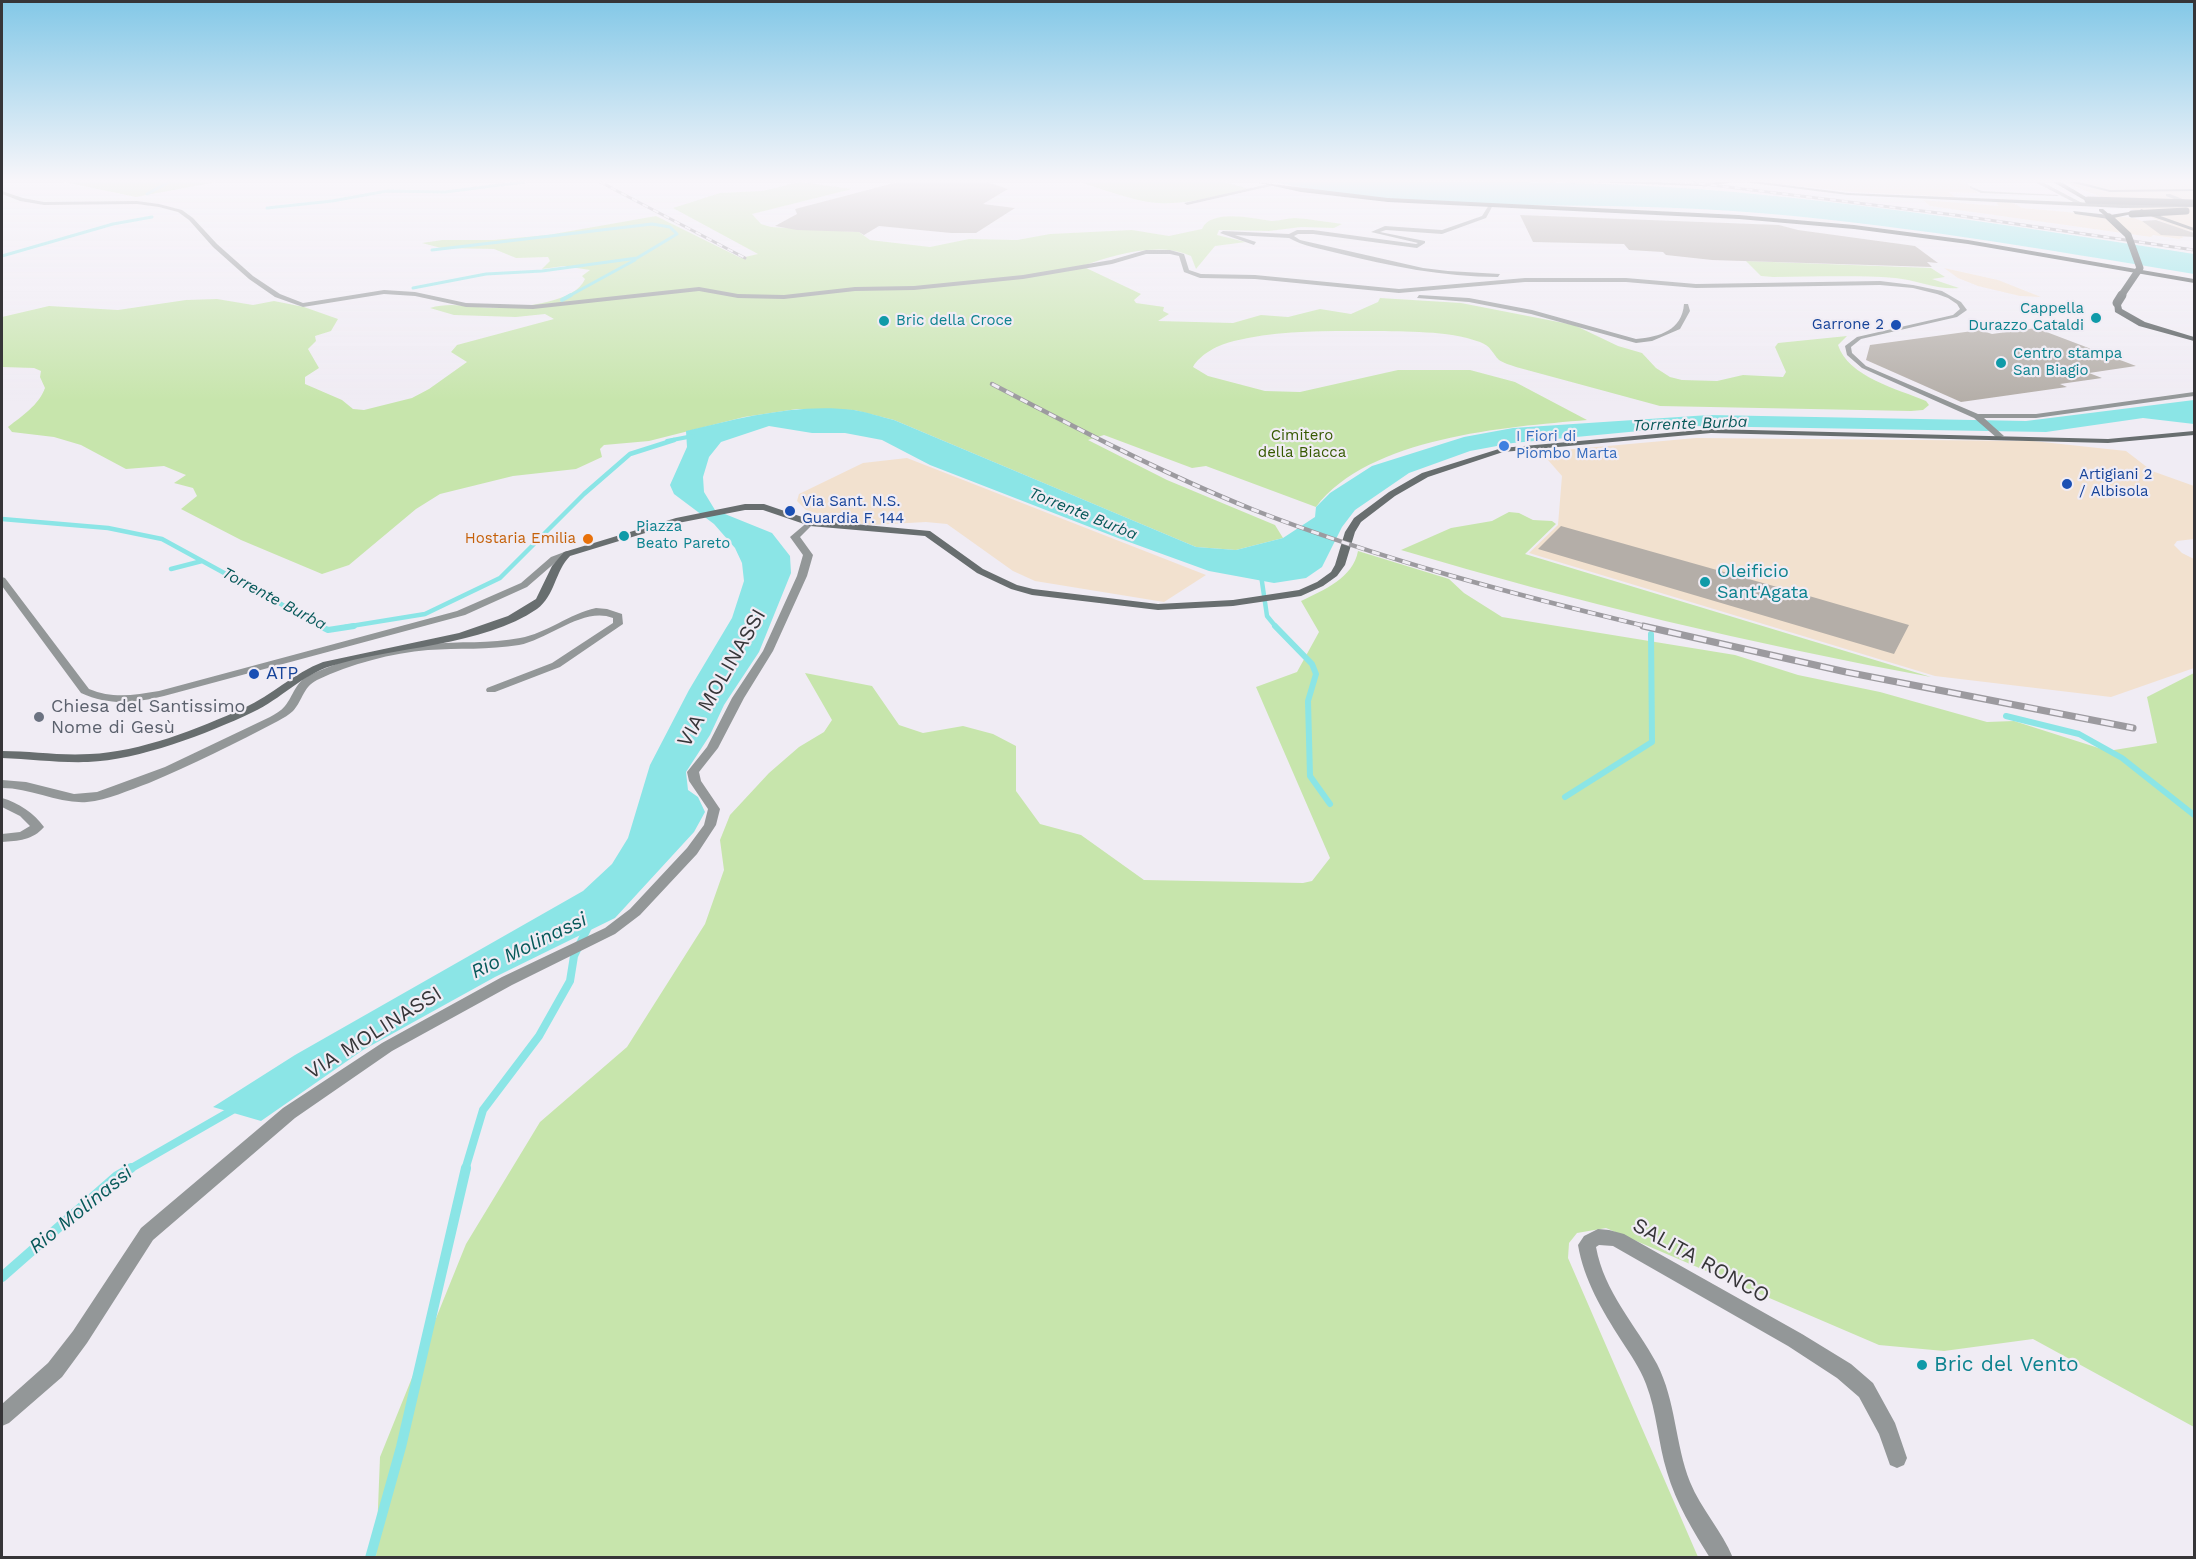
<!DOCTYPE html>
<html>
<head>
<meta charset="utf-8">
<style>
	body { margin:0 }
	#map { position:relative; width:2196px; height:1559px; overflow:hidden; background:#f0ecf4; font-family:"Work Sans",sans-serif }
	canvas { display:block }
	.frame { position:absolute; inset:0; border:3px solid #363538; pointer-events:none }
</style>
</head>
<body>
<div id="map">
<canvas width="2196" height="1559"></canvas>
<div class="frame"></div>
</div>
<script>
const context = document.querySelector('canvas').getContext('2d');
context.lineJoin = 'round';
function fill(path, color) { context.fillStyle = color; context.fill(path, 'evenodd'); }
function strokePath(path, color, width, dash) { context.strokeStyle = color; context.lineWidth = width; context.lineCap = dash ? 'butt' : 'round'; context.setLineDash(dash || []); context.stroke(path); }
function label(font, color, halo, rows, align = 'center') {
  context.font = font + ' "Work Sans",sans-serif'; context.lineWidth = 4.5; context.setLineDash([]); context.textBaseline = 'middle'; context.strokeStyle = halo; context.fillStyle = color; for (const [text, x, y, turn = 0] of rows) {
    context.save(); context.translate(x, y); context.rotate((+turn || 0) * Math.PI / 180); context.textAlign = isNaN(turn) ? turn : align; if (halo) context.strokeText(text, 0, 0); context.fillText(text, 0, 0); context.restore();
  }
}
const industrial = new Path2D(`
	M1765,182H1964L1978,193L1949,192L1955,197L1853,192Z
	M2064,182H2194V232L2178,228Z
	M1923,200L1999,206L1996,202L2013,203L2022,208L2134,218L2184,237L2179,239L2153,235L2151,237L1930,206Z
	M1944,268L1998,280L2041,297L2020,296L1978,286L1958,278Z
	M1696,438L2033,441L2126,451L2152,471L2194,486V539L2177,541L2174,545L2182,553L2194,559V668L2111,697L1935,676L1529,553L1558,525L1562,476L1541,452Z
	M907,458L1206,575L1164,602L1035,581L1013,571L947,524L926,522L871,525L839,521L806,510L797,501L799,494L863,463Z`);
const green = new Path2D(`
	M64,182H216L136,197Z
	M800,182L852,189L752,214L761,224L771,227L859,232L870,240L930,247L969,239L1017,240L1050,234L1132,230L1169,236L1202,229C1211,208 1255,219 1272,221C1280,221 1287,218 1295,218C1311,219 1326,222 1342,224L1334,228L1301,227L1269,231L1219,230L1217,235L1246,242L1215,246L1196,269L1191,256C1158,241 1114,255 1082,266L1141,294L1134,300L1136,303L1164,307L1163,311L1169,314L1158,321L1233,323L1261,315L1288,317L1320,309L1351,314L1378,302L1380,298L1461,303L1574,325L1618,346L1642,353L1656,368L1670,377L1682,380L1717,381L1743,375L1783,377L1786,372L1775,347L1778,343L1847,336L1838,345C1848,377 1898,389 1926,401L1929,405L1923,410L1911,411L1660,406L1516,367C1511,365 1503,363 1499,360C1492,353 1491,346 1480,342C1446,330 1407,332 1371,331C1326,331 1278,330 1234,341C1220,344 1200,354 1193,367L1208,376L1265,391L1300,392L1398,370H1470L1515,382L1587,420C1506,427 1369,437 1316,507L1206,466L1192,468L1104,435L1088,440L1167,480L1275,525L1283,538L1236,550L1196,547L894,420L854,410L797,409L744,417L649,441L604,445L600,449L602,457L576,469L513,476L440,494L416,509L349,565L322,574L241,540L181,509L197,496L193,488L174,483L186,475L164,466L126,469L81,445L54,437L12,432L8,427C22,416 39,405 45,388L40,377L41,371L34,368L2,367V317L49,306L118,310L186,300L217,299L253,305L274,301L304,307L338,319L331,331L315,336L316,341L308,349L319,368L305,377V384L342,400L353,409L364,410L412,398L429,389L467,362L451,352L457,345L554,319L545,314L516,317L454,315L430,308C453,301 476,309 500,308C523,307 576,302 585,279L582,276L590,270L564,266L542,269L550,261L548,257L516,258L494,249L441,248L422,243L442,240H493L548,235L656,216L741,258L758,254L673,208L720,193L762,191Z
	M1080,182H1224L1249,189C1213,197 1175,209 1138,200C1118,195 1099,188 1080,182Z
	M1746,261L1931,268L1945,277L1932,279L1959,288C1937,290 1916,280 1895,278C1854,275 1814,277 1773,277L1761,276Z
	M1509,512L1519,513L1533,520L1552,521L1556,524L1525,554L1931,677C1752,644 1575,602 1401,550L1451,528L1492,521Z
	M1358,551L1449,579L1464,593L1502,617L1735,655L1798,675L1880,692L1987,722L2014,721L2108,751L2157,743L2147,697L2194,673V1427L2033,1339L1944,1351L1879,1345L1606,1228L1577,1233L1569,1243L1568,1258L1698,1557L376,1558L380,1457L466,1244L540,1122L627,1047L705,924L724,870L720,840L730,815L769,773L799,747L824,732L832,720L805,673L872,686L899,725L923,733L963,726L993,734L1016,746V791L1040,824L1081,835L1144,880L1303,883L1312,881L1330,858L1256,687L1297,672L1319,632L1301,601C1324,590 1353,578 1358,551Z`);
const water = new Path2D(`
	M1274,182C1427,182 1581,178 1734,192C1888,206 2041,230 2194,254V274C2042,249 1888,222 1733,211C1581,200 1424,214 1274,182Z
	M2194,400V424L2143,418L2046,432L1692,426L1513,443L1470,451L1409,473L1355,510L1342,527L1322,567L1306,578L1274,583L1209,571L1118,538L930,465L882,440L845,433H812L769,426L721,442L709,457L703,477L704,492L715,510L772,533L790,556L791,573L759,652L724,705L710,735L686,772L688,790L698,797L705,812L694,832L615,918L495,977L363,1050L261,1121L213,1107L295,1055L583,891L612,864L628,838L650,765L689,690L732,618L744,581L742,563L735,548L714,524L674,494L670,485L687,447L686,431C740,418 797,403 854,410C867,412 881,417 894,420L1196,547L1236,550L1283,538L1315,517L1316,507L1330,493L1372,466L1464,437L1513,428L1709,415L2026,421Z`);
const streamFar5 = new Path2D(`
	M147,194L169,182
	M267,208L332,201L387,191L445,192L524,182
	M2,256L113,224L152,217
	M413,288L486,274L542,271L637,258L677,234L670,227L652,224L432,250
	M569,296L635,260`);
const streamFar4 = new Path2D(`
	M562,300L571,295
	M667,441L693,436`);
const streamFar3 = new Path2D(`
	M2,519L108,528L162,539L323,627
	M171,569L202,561
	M1261,575L1267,616L1276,627
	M345,627L425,614L500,578L584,494L630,454L674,440`);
const streamFar2 = new Path2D(`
	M320,626L328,630L354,626
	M1275,626L1312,664L1316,674L1308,701L1310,776L1330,804
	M2006,716L2079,734L2122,758L2194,815
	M1565,797L1652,742L1651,634`);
const streamFar1 = new Path2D(`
	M128,1170L236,1108
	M465,1170L483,1110L539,1036L570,981L574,956L589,925`);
const stream = new Path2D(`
	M2,1277L117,1176L131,1168
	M370,1558L401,1447L466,1168`);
const building = new Path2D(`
	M898,182H987L1008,189L983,204L1015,208L976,233H951L879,226L864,235L859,232L797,230L775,226L797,214L795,209Z
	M1520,215L1779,225L1798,230L1915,246L1938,263L1927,262L1932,267L1712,260L1666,255L1663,252L1629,250L1624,244L1533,242Z
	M2156,220L2194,233V237L2161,235L2142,221Z
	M2036,328L2136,366L2089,373L2102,378L2060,384L2067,387L1961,402L1866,360L1870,345L1980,330L1992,334Z
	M1561,526L1816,598L1909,625L1894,654L1538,549Z`);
const secondaryTunnel = new Path2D(`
	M1702,185L1714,184`);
const pedestrian = new Path2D(`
	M2166,194H2170L2190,202L2185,203L2166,196Z`);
const minor = new Path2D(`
	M1269,184L1271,186L1187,205L1184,203Z
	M1970,186L1982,191L2059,195L2057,196L1981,193L1970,188Z
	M2,191L23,198L44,202L137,201L159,204L182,210L193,218L217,244L253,276L280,294L303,303L384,290L415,292L466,303L533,305L699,287L738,294L784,295L855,287L914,286L1023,275L1111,260L1146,250H1170L1184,254L1189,270L1201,274L1255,275L1399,289L1525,278H1626L1696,284L1880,281L1913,285L1942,291L1961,302L1967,310L1957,317L1861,339L1851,347L1852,353L1866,366L1978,414H2036L2194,392V396L2036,418H1984L2004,436L1997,438L1974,418L1862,368L1847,355L1845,346L1857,337L1953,315L1960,309L1957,304L1948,298L1937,294L1913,288L1880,285L1696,288L1626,282H1525L1399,293L1255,279L1200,278L1184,272L1179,256L1170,254H1146L1112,264L1023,279L914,290L855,291L784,299L738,298L699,291L533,309L466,307L415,296L384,294L303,307L275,297L249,279L213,247L189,220L178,212L159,207L137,204L44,205L20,201L2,194Z
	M1489,205L1492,207L1486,218L1442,234L1386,230L1380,232L1425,241V243L1417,248L1313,234H1298L1294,236L1300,240L1423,268L1448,271L1500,274L1498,277C1443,277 1390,266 1337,253C1321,249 1303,246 1289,238L1235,235L1256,242L1254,245L1220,233L1223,231L1289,234L1297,230H1313L1416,244L1418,243L1371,232L1385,226L1442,230L1482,216Z
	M1419,295L1469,298L1532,310L1636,339C1660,337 1682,330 1684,304H1688L1690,311L1680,329L1652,341L1636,343L1531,314L1469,302L1417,298Z
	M810,520L814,523L800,537L813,555L807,576L773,651L744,698L718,748L699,772L701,781L720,809L716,825L697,854L640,915L615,934L512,985L392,1051L295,1118L153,1240L87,1343L62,1377L9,1423L2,1426V1404L48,1363L73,1331L141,1228L283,1108L382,1043L502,977L605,928L630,909L687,848L704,825L708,809L689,781L687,772L707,747L732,698L763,651L797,576L803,555L790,537Z
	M567,551L570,552V556L557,561L527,587L465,615L164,696C134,703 110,706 81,693L2,586V577L5,578L89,689C113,699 134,695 159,691L457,611L521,583L551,557Z
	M596,608L607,609L622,614L623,624L560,667L495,692H487L486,690L487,688L552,663L613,623V618C584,606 549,639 519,645C489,650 458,648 428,650C392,653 350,664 317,680C303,687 303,700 293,711C289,715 283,718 278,721C236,743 192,765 149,783C129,790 108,800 87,802C59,804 31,788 2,788V780L26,782L74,794L97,792L165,767L270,717C275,714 281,711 285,706C294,695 295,682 310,675C343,659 392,647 429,644C459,641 490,644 520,638C547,633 569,614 596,608Z
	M2,798C19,803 34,813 44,827C33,840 18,841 2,842V834L20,832L30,826L20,816L2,807Z
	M1598,1229L1609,1230L1624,1234L1802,1334L1851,1364L1873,1383L1895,1423L1907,1458L1904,1465L1897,1468L1890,1465L1879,1434L1859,1397L1837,1378L1788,1346L1613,1246L1599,1245L1596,1247C1604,1292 1636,1325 1657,1364C1676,1401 1675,1444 1690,1482C1701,1509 1722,1531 1733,1558H1710C1693,1531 1676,1503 1667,1472C1658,1443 1657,1412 1646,1384C1640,1368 1630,1354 1621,1340C1602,1310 1584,1280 1578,1245L1584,1236Z`);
const tertiary = new Path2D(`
	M2035,182H2042L2086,205L2081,206Z`);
const secondary = new Path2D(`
	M1588,182H1659L1704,185L1702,186Z
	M1715,182H1735L1714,185L1712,184Z
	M1744,182H1762L1848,193L2122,204H2194V207L2122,208L1848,195Z
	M2069,182H2079L2110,190L2194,189V191L2110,192Z
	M2141,209L2194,228V231L2139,212Z
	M2073,211L2109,215L2112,217L2109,219L2075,214Z
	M1711,429L2108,439L2194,431V435L2108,443L1711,433L1503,452L1428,477L1395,496L1361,522L1355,532L1345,565L1337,576L1323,586L1301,596L1233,606L1158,610L1032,595L1011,589L977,573L925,536L810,526L763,510H745L678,523L570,556C555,571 555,596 537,609C484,646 392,647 331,666C302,675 281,699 253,712C207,734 139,760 88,762C59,763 30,759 2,758V751C31,751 60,756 90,754C140,752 198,729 244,708C272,695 294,673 323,662L459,633L508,616L536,599L552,566L564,552L676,518L745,504H764L811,520L930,531L983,569L1017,585L1033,589L1158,604L1233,600L1299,590L1317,582L1331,572L1335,565L1345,532L1354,518L1389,492L1422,473L1502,448Z`);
const primary = new Path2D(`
	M1255,182L1388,198L1739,215L1854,225L1968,240L2194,279V283L1968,244L1854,229L1739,219L1388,202L1301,192Z
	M2053,182H2061L2091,200L2086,201Z
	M2099,209H2103L2110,215L2129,212L2132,214L2109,219L2099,211Z
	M2114,301H2120L2122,309L2145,322L2194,337V341L2139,326L2115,312Z`);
const railFar2 = new Path2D(`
	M600,182L745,258
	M1687,182L1955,215L2194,250`);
const railFar1 = new Path2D(`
	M992,384C1078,429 1164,474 1254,510C1382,560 1516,595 1649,627`);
const rail = new Path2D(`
	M1643,626L1846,672L2133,728`);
const primaryBridgeFar1 = new Path2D(`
	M2088,200L2194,203
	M2132,214L2186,211
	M2109,217L2128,235L2140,268L2121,296`);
const primaryBridge = new Path2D(`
	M2117,303L2122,295`);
const markers = [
	[2096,318,6,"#0f9aa8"],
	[884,321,6,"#0f9aa8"],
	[1896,325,6,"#1a4fb4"],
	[2001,363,6,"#0f9aa8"],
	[1504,446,6,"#3f7fe0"],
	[2067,484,6,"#1a4fb4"],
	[790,511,6,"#1a4fb4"],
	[624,536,6,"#0f9aa8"],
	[588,539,6,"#e8710a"],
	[1705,582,6,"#0f9aa8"],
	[254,674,6,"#1a4fb4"],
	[39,717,6,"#6b7280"],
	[1922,1365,6,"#0f9aa8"]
];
const farCulturenames = [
	["Cappella",2084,309,"right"],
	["Durazzo Cataldi",2084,326,"right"],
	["Bric della Croce",896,321],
	["Centro stampa",2013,354],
	["San Biagio",2013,371],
	["Piazza",636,527],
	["Beato Pareto",636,544]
];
const farTransitnames = [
	["Garrone 2",1884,325,"right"],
	["Artigiani 2",2079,475],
	["/ Albisola",2079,492],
	["Via Sant. N.S.",802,502],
	["Guardia F. 144",802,519]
];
const farParknames = [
	["Cimitero",1302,436],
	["della Biacca",1302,453]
];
const farShopnames = [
	["I Fiori di",1516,437],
	["Piombo Marta",1516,454]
];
const farFoodnames = [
	["Hostaria Emilia",576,539]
];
const farWaternames = [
	["Torrente Burba",1690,424,-2],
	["Torrente Burba",1083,514,22],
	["Torrente Burba",274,599,28]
];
const cultureNames = [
	["Oleificio",1717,572],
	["Sant'Agata",1717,593]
];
const transitNames = [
	["ATP",266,674]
];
const worshipNames = [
	["Chiesa del Santissimo",51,707],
	["Nome di Gesù",51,728]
];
const waterNames = [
	["Rio Molinassi",529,946,-26],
	["Rio Molinassi",81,1210,-39]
];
const nearStreetnames = [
	["VIA MOLINASSI",722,678,-60],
	["VIA MOLINASSI",374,1033,-32],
	["SALITA RONCO",1701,1261,29]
];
const nearCulturenames = [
	["Bric del Vento",1934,1365]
];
fill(industrial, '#f2e1cf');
fill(green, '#c7e5ac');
fill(water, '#8be5e6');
strokePath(streamFar5, '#8be5e6', 3);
strokePath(streamFar4, '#8be5e6', 4);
strokePath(streamFar3, '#8be5e6', 4.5);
strokePath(streamFar2, '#8be5e6', 6);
strokePath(streamFar1, '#8be5e6', 8);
strokePath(stream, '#8be5e6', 10);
fill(building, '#b4aea8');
strokePath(secondaryTunnel, '#cbc7ce', 5, [5, 3]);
fill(pedestrian, '#939798');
fill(minor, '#939798');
fill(tertiary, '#939798');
fill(secondary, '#686e6f');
fill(primary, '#4a5152');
strokePath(railFar2, '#9c9a9f', 3);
strokePath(railFar1, '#9c9a9f', 4.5);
strokePath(rail, '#9c9a9f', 7);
strokePath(railFar2, '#f0ecf4', 2, [6]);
strokePath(railFar1, '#f0ecf4', 3, [8]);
strokePath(rail, '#f0ecf4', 4.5, [13]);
strokePath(primaryBridgeFar1, '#4a5152', 7);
strokePath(primaryBridge, '#4a5152', 9);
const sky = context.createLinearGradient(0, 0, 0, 401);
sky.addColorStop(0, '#83c8e7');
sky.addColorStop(0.45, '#f8f6fa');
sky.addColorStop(1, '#f8f6fa00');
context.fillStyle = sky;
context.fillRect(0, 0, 2196, 401);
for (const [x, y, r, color] of markers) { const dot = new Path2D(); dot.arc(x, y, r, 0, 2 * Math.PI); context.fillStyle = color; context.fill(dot); strokePath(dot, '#f0ecf4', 2); }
label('15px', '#0d838f', '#f0ecf4', farCulturenames, 'left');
label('15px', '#164399', '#f0ecf4', farTransitnames, 'left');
label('15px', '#365900', '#f0ecf4', farParknames);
label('15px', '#366cbe', '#f0ecf4', farShopnames, 'left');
label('15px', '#c56008', '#f0ecf4', farFoodnames, 'right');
label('italic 16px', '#07595a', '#f0ecf4', farWaternames);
label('18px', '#0d838f', '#f0ecf4', cultureNames, 'left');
label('18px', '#164399', '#f0ecf4', transitNames, 'left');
label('18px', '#5b616d', '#f0ecf4', worshipNames, 'left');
label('italic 20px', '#07595a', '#f0ecf4', waterNames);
label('21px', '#363538', '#f0ecf4', nearStreetnames);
label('21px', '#0d838f', '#f0ecf4', nearCulturenames, 'left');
</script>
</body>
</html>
